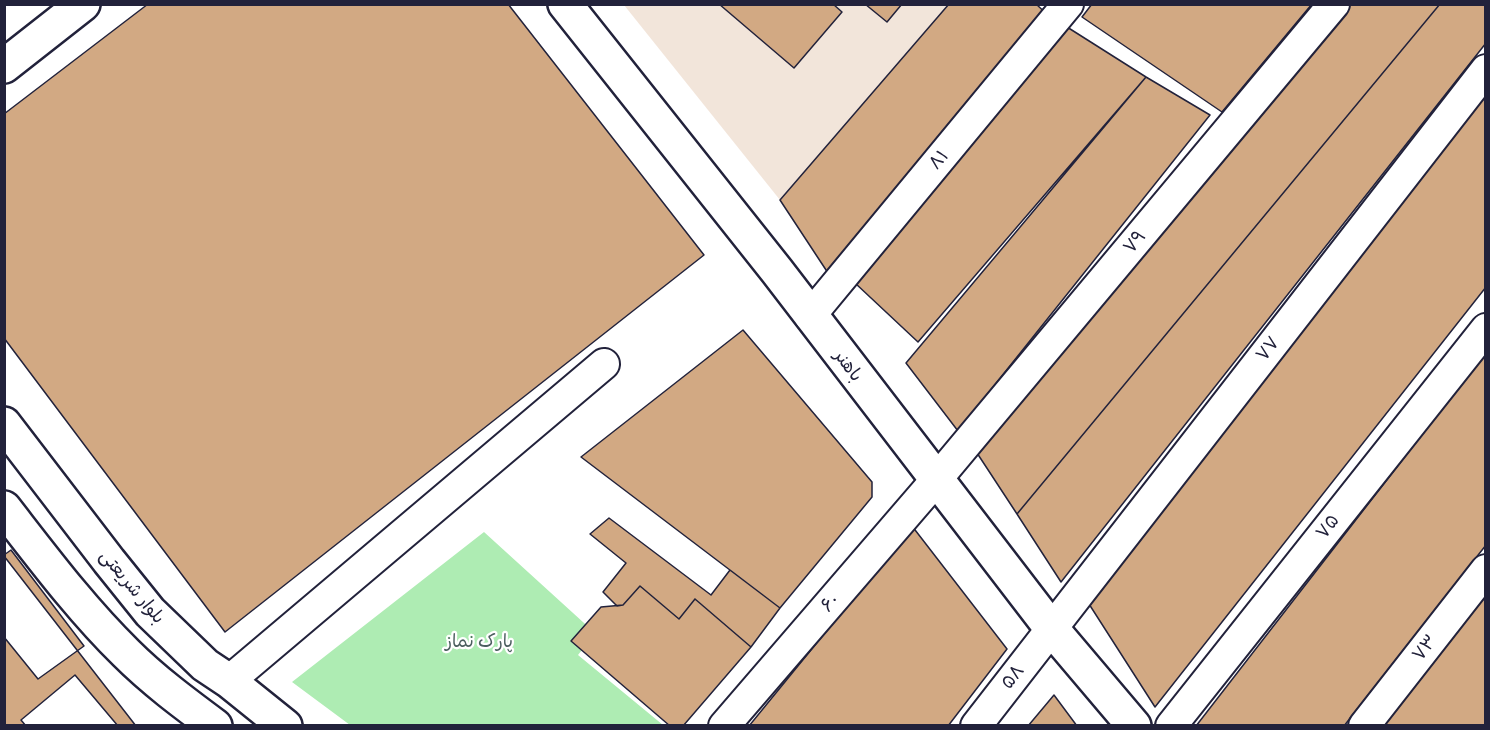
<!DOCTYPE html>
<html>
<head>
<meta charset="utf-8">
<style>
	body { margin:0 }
	#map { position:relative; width:1490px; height:730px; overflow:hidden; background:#fff; font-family:Delius,sans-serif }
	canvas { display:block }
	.frame { position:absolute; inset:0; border:6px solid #22223b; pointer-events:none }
</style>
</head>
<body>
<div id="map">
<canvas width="1490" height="730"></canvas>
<div class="frame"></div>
</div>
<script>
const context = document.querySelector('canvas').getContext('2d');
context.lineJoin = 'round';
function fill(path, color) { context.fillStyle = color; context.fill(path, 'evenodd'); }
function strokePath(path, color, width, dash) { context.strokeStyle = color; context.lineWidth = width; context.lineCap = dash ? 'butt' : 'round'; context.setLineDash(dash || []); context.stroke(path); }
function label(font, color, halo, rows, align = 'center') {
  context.font = font + ' Delius,"Playpen Sans Arabic",sans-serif'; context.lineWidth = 4.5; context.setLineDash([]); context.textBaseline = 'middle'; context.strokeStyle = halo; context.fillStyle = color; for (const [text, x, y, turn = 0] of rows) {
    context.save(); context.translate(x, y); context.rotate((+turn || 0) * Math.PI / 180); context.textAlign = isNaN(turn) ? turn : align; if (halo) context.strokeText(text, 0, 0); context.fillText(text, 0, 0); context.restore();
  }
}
const built = new Path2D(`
	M624,5H952L780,200Z`);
const green = new Path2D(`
	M484,532L595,633L578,655L663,725H350L292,682Z`);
const building = new Path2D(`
	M148,4H508L704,255L225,632L4,338V114Z
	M719,4H833L842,12L794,68Z
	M865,4H902L887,22Z
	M949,4H1036L1050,17L828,273L780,200Z
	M1092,4H1312L1222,112L1082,17Z
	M1346,4H1440L1017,514L977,453Z
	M1440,4H1486V43L1061,582L1017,514Z
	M1067,27L1146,77L918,342L855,283Z
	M1146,77L1210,115L958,431L906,363Z
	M1486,93V287L1155,707L1089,604Z
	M743,330L872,482V497L780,608L581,457Z
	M1486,352V545L1344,726H1196Z
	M609,518L711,595L730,570L780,608L751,647L695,599L679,619L640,586L623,605L617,606L603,592L626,563L590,534Z
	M912,526L1007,649L948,726H749Z
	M11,550L84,646L38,679L4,637V555Z
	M4,556L136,726H4Z
	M640,586L679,619L695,599L751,647L683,726H670L571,641L601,607L623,605Z
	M1486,592V726H1380Z
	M75,675L118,726H26L21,720Z
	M1054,695L1077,726H1028Z`);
const street = new Path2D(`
	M810,316L1068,4
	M229,681L604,364
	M724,726L936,480L1334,4
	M976,726L1486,70
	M1171,726L1486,329
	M1364,726L1486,570`);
const secondary = new Path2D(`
	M565,4L777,271L1051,628L1134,726
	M4,66L83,4
	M4,424L109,561L150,612L205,665L229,681L285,726
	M4,508C43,558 81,609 126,653C153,680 184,703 215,726`);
const streetNames = [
	["۸۱",939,160,-50],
	["۷۹",1135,242,-50],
	["۷۷",1268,349,-52],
	["باهنر",848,366,53],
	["۷۵",1328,527,-52],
	["بلوار شریعتی",132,587,50],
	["۶۰",830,603,-49],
	["۷۳",1425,648,-52],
	["۵۸",1013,677,-52]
];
const parkNames = [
	["پارک نماز",479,642]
];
fill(built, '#f2e5da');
fill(green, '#aeecb3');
fill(building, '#d2a983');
strokePath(building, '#22223b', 1.5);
strokePath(street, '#22223b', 34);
strokePath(secondary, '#22223b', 38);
strokePath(street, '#fff', 30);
strokePath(secondary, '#fff', 33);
label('18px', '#22223b', '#fff', streetNames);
label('18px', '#4c5f5f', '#fff', parkNames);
</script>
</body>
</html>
